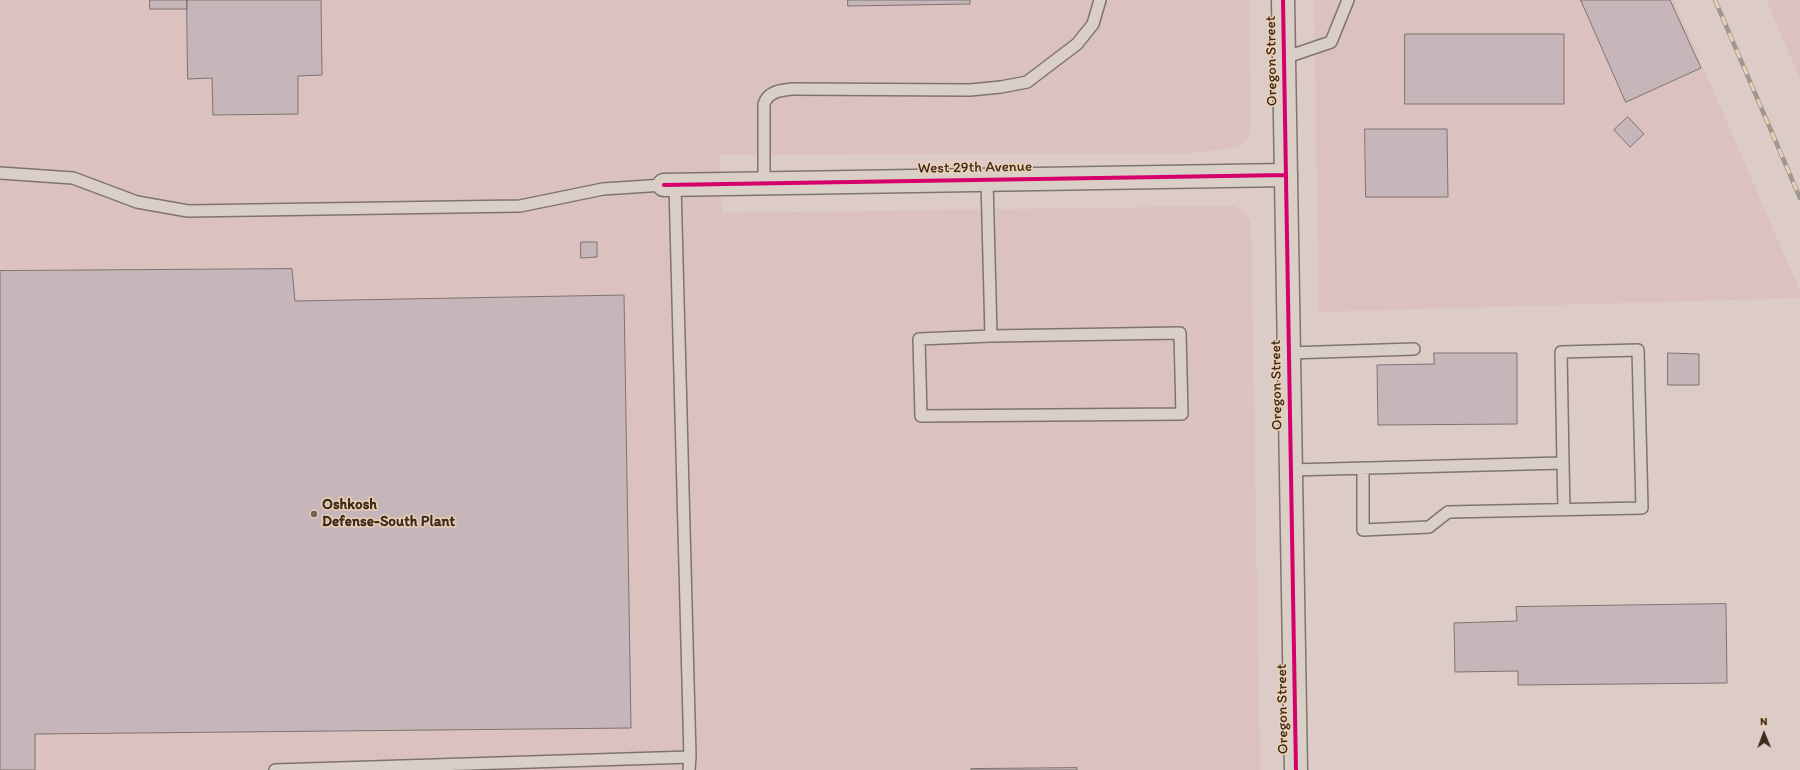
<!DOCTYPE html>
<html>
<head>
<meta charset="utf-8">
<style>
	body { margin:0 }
	#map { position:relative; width:1800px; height:770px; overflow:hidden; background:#dccbc6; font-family:Itim,sans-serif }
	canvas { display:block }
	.north { position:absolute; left:1744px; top:714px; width:40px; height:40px; -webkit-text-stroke:3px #ecd0b3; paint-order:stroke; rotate:359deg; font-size:11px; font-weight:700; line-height:16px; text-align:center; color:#3b2a1e }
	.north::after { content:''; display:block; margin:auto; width:14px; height:18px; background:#3b2a1e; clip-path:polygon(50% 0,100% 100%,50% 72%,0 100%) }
</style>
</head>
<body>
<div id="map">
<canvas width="1800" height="770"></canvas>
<div class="north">N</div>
</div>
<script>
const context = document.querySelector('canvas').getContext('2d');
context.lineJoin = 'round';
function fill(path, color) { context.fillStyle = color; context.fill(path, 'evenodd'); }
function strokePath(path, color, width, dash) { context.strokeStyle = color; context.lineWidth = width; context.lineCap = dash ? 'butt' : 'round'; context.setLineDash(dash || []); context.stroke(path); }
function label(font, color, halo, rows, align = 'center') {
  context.font = font + ' Itim,sans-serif'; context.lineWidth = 3; context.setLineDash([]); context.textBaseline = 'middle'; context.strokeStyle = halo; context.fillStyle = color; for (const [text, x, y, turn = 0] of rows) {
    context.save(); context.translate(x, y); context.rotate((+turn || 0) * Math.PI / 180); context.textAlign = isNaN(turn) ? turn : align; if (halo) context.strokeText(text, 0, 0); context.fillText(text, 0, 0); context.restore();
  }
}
const built = new Path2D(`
	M0,0H1249L1251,124L1247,140L1239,146L1229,149L1188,153L719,155L722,213L1234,206L1245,213L1251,224L1260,770H0Z
	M1314,0H1674L1800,291V298L1319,312Z
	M1766,0H1800V79Z`);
const building = new Path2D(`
	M150,0H187V9H150Z
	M187,0H321L322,75L298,76V114L213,115L212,78L188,79Z
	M848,0H970V4L848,6Z
	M1581,0H1670L1701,68L1626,102Z
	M1405,34H1564V104H1405Z
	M1628,117L1644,134L1630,147L1614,130Z
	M1365,129H1447L1448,197H1366Z
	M581,242H597V257L581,258Z
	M292,269L295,301L624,295L631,728L35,734V770H0V271Z
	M1434,353H1517V424L1378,425L1377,365L1434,364Z
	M1668,353L1699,354V385H1668Z
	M1726,604L1727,683L1518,685V671L1455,672L1454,623L1517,621L1516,607Z
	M1077,768V770H971V769Z`);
const service = new Path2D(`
	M1284,58L1331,42L1348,0
	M0,173L73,178L137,202L188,211L520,206L603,189L664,185
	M987,180L991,336L1180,333L1182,414L921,416L919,339L991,336
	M764,183V104C768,91 782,90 793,89L970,90L1001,87L1027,82L1077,44L1093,24L1100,0
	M675,185L690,757L689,770
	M1289,353L1414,349
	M1563,463L1564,510
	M1291,470L1563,463L1561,352L1638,350L1642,508L1448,512L1429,527L1363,530V468
	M275,770L690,757`);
const minor = new Path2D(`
	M664,185L1286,175`);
const tertiary = new Path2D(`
	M1283,0L1296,770`);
const rail = new Path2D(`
	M1715,0L1800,198`);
const cycleway = new Path2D(`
	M1283,0L1296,770
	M664,185L1286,175`);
const markers = [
	[314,514,4,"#736259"]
];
const streetNames = [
	["Oregon Street",1272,61,-91],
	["West 29th Avenue",975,168,-1],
	["Oregon Street",1277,385,-91],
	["Oregon Street",1283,709,-91]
];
const poiNames = [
	["Oshkosh",322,505],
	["Defense-South Plant",322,522]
];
fill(built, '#dcc1c1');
fill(building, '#c6b6b9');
strokePath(building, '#7e746f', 1);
strokePath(service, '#7e746f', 14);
strokePath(minor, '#7e746f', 25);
strokePath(tertiary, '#7e746f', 25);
strokePath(service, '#d9cfc6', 11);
strokePath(minor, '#d9cfc6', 22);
strokePath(tertiary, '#d9cfc6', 22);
strokePath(rail, '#a09790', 4.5);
strokePath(rail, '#ecd0b3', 3, [9]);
strokePath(cycleway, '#d6006c', 4);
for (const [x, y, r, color] of markers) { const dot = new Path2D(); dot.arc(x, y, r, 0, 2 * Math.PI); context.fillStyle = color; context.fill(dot); strokePath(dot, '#ecd0b3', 1.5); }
label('15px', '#3b2a1e', '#ecd0b3', streetNames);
label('bold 15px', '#3b2a1e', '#ecd0b3', poiNames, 'left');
</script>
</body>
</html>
